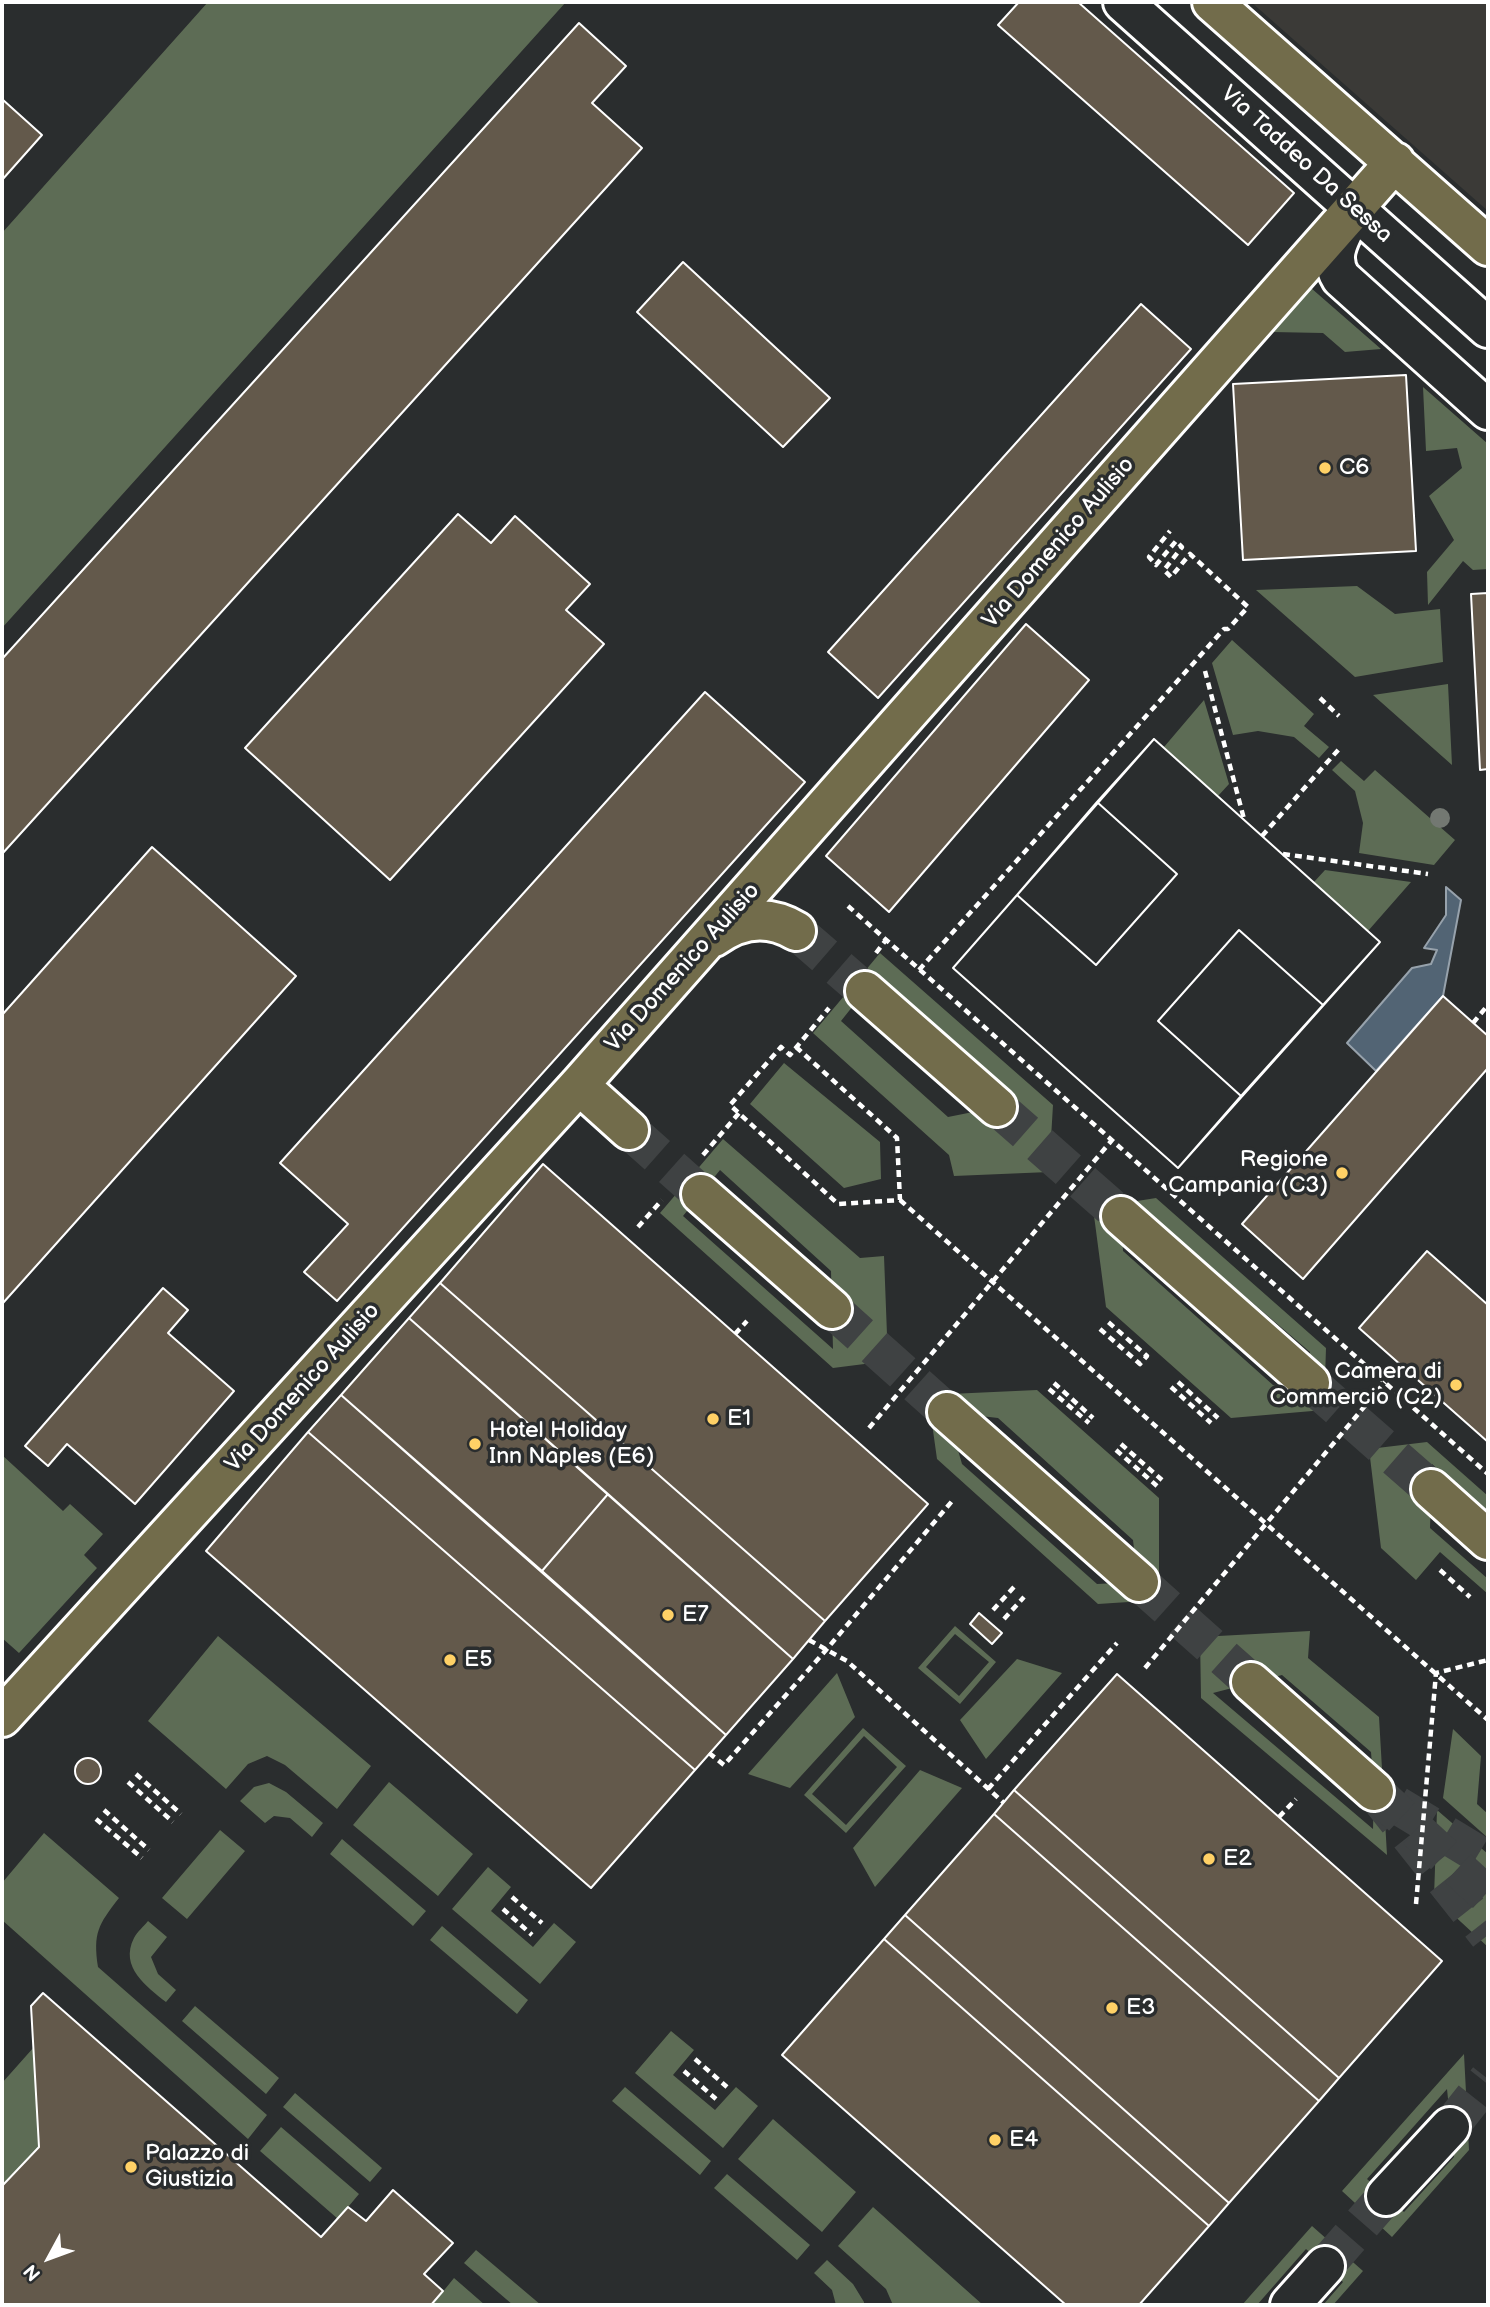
<!DOCTYPE html>
<html>
<head>
<meta charset="utf-8">
<style>
	body { margin:0 }
	#map { position:relative; width:1490px; height:2307px; overflow:hidden; background:#2a2d2e; font-family:"Balsamiq Sans",sans-serif }
	canvas { display:block }
	.frame { position:absolute; inset:0; border:4px solid #fff; pointer-events:none }
	.north { position:absolute; left:14px; top:2223px; width:70px; height:70px; -webkit-text-stroke:5px #2a2d2e; paint-order:stroke; rotate:229deg; font-size:19px; font-weight:700; line-height:28px; text-align:center; color:#fff }
	.north::after { content:''; display:block; margin:auto; width:24px; height:32px; background:#fff; clip-path:polygon(50% 0,100% 100%,50% 72%,0 100%) }
</style>
</head>
<body>
<div id="map">
<canvas width="1490" height="2307"></canvas>
<div class="frame"></div>
<div class="north">N</div>
</div>
<script>
const context = document.querySelector('canvas').getContext('2d');
context.lineJoin = 'round';
function fill(path, color) { context.fillStyle = color; context.fill(path, 'evenodd'); }
function strokePath(path, color, width, dash) { context.strokeStyle = color; context.lineWidth = width; context.lineCap = dash ? 'butt' : 'round'; context.setLineDash(dash || []); context.stroke(path); }
function label(font, color, halo, rows, align = 'center') {
  context.font = font + ' "Balsamiq Sans",sans-serif'; context.lineWidth = 7; context.setLineDash([]); context.textBaseline = 'middle'; context.strokeStyle = halo; context.fillStyle = color; for (const [text, x, y, turn = 0] of rows) {
    context.save(); context.translate(x, y); context.rotate((+turn || 0) * Math.PI / 180); context.textAlign = isNaN(turn) ? turn : align; if (halo) context.strokeText(text, 0, 0); context.fillText(text, 0, 0); context.restore();
  }
}
const built = new Path2D(`
	M1251,2H1488V211Z`);
const green = new Path2D(`
	M208,2H566L2,628V233Z
	M1311,288L1381,349L1345,352L1323,333L1272,332Z
	M1423,387L1488,444V569L1473,570L1463,561L1428,605L1427,572L1454,540L1429,496L1462,468L1457,448L1426,451Z
	M1357,586L1395,614L1440,609L1443,662L1355,677L1256,590Z
	M1232,640L1314,714L1304,726L1329,747L1319,758L1294,737L1258,731L1233,735L1212,663Z
	M1448,684L1452,765L1373,695Z
	M1204,700L1229,784L1218,796L1164,747Z
	M1341,761L1364,781L1375,770L1455,840L1434,865L1359,853L1363,823L1355,791L1332,770Z
	M1325,870L1411,882L1368,931L1314,882Z
	M880,953L1053,1105L1049,1172L954,1176L949,1155L813,1033ZM876,977L1019,1102L1018,1103L948,1117L841,1021Z
	M784,1063L880,1142L881,1179L844,1188L750,1104Z
	M723,1139L860,1258L884,1256L888,1361L833,1368L660,1213ZM720,1170L831,1271L833,1349L683,1216Z
	M1156,1198L1326,1348L1324,1410L1231,1418L1106,1307L1093,1208ZM1150,1215L1310,1352V1383L1273,1385L1123,1251L1121,1216Z
	M1037,1390L1159,1498V1600L1098,1604L937,1459L928,1395ZM947,1412L998,1418L1133,1540L1138,1582L1097,1584L962,1464Z
	M1427,1442L1488,1496V1514L1432,1464L1430,1528L1488,1579V1594L1440,1552L1416,1580L1381,1548L1369,1449Z
	M2,1455L63,1511L70,1504L103,1534L84,1555L97,1568L19,1653L2,1638Z
	M955,1626L996,1662L960,1704L918,1668ZM955,1634L989,1662L959,1696L926,1667Z
	M1310,1631L1308,1658L1379,1717L1387,1855L1201,1698L1200,1637ZM1282,1675L1371,1752L1374,1791L1373,1829L1213,1693Z
	M218,1636L371,1766L337,1809L285,1765L267,1756L248,1764L226,1789L148,1721Z
	M1017,1659L1062,1673L986,1759L960,1720Z
	M837,1673L855,1717L790,1788L748,1774Z
	M863,1728L906,1766L846,1833L804,1795ZM864,1736L897,1767L846,1825L812,1794Z
	M1453,1729L1481,1756L1477,1804L1488,1814V1838L1443,1798Z
	M920,1770L962,1788L875,1887L853,1848Z
	M389,1782L473,1854L438,1896L353,1825Z
	M269,1783L286,1792L323,1823L312,1837L290,1818L274,1816L265,1823L240,1801L254,1787Z
	M1437,1810L1488,1854V1947L1434,1897Z
	M220,1830L245,1851L187,1919L162,1898Z
	M44,1833L119,1898C98,1925 93,1933 98,1967L267,2115L248,2139L2,1920V1883Z
	M342,1839L426,1911L413,1926L330,1854Z
	M488,1867L511,1887L491,1911L533,1947L554,1923L576,1942L540,1984L452,1909Z
	M148,1921L167,1937L151,1957L158,1974L176,1990L166,2002C147,1987 119,1967 134,1938C137,1932 144,1926 148,1921Z
	M442,1926L528,2000L517,2014L430,1940Z
	M195,2006L279,2078L266,2094L182,2021Z
	M671,2031L694,2050L673,2075L715,2110L736,2087L758,2106L723,2148L635,2073Z
	M34,2047L39,2147L2,2186V2083Z
	M1464,2054L1469,2150L1392,2237L1342,2191ZM1447,2089L1454,2157L1404,2212L1367,2179Z
	M625,2087L711,2161L700,2175L612,2101Z
	M295,2093L382,2168L370,2182L283,2107Z
	M773,2119L856,2192L822,2232L738,2159Z
	M281,2127L359,2194L338,2219L260,2151Z
	M727,2174L810,2245L797,2260L714,2188Z
	M873,2207L983,2305H893L886,2289L838,2246Z
	M1312,2226L1363,2271L1333,2305H1323L1343,2282L1306,2249L1257,2305H1242Z
	M476,2250L541,2305H513L464,2263Z
	M827,2260L853,2284L864,2302V2305H836L832,2290L814,2273Z
	M454,2278L485,2305H435L433,2304Z`);
const water = new Path2D(`
	M1446,887L1461,900L1443,996L1376,1071L1347,1043L1412,968L1431,964L1437,950L1424,948L1446,915Z`);
const building = new Path2D(`
	M1019,2H1078L1294,193L1248,245L998,25Z
	M579,23L626,66L592,103L642,148L2,854V659Z
	M2,99L42,135L2,180Z
	M683,262L830,398L783,447L637,312Z
	M1141,304L1191,349L878,698L828,652Z
	M1406,375L1416,551L1243,560L1233,384Z
	M458,514L491,543L515,516L590,584L566,610L604,644L390,880L245,748Z
	M1488,593V769L1480,770L1471,594Z
	M1026,624L1089,680L889,912L826,856Z
	M705,692L805,782L337,1301L304,1272L348,1224L280,1163Z
	M1154,739L1380,942L1178,1168L953,968Z
	M1154,739L1380,942L1323,1005L1239,930L1158,1021L1241,1096L1178,1168L953,968L1017,895L1096,965L1177,874L1097,802Z
	M1097,802L1177,874L1096,965L1017,895Z
	M152,847L296,976L3,1303L2,1015Z
	M1239,930L1323,1005L1241,1096L1158,1021Z
	M1443,996L1488,1036V1068L1303,1279L1242,1224Z
	M543,1164L928,1504L825,1621L440,1283Z
	M1427,1251L1488,1305V1442L1359,1328Z
	M440,1283L825,1621L793,1659L409,1318Z
	M163,1288L188,1310L168,1333L234,1391L135,1504L67,1444L48,1466L25,1446Z
	M409,1318L608,1494L542,1571L341,1395Z
	M341,1395L726,1735L695,1770L308,1432Z
	M308,1432L695,1770L591,1888L206,1551Z
	M608,1494L793,1659L726,1735L542,1571Z
	M979,1613L1002,1633L992,1644L970,1624Z
	M1117,1674L1442,1961L1339,2078L1014,1790Z
	M75 1771a13 13 0 1 1 26 0a13 13 0 1 1-26 0Z
	M1014,1790L1339,2078L1319,2101L994,1814Z
	M994,1814L1319,2101L1229,2203L905,1915Z
	M905,1915L1229,2203L1209,2226L884,1939Z
	M884,1939L1209,2226L1139,2305H1066L782,2055Z
	M43,1993L321,2237L348,2207L366,2221L393,2190L453,2243L424,2274L443,2291L431,2305H2V2186L39,2147L31,2006Z`);
const minorTunnel = new Path2D(`
	M1374,1791L1488,1935
	M1397,1805L1488,1860
	M1450,2127L1488,2079
	M1325,2266L1386,2196`);
const majorTunnel = new Path2D(`
	M796,931L865,991
	M997,1107L1121,1216
	M629,1130L701,1194
	M832,1309L947,1412
	M1310,1383L1431,1489
	M1139,1582L1251,1682
	M1374,1791L1488,1896`);
const path = new Path2D(`
	M1205,671L1244,819
	M1320,698L1339,716
	M1262,836L1339,749
	M1283,854L1428,874
	M848,906L1488,1474
	M876,953L886,940
	M919,970L1224,629H1228L1248,607L1190,554L1171,577L1164,570L1182,547L1176,541L1156,565L1149,557L1170,531
	M1473,1023L1488,1005
	M796,1047L897,1138L900,1200L838,1204L730,1105L781,1047L790,1055L829,1008
	M703,1155L739,1113
	M900,1200L1488,1720
	M638,1227L662,1200
	M1100,1329L1140,1364L1147,1356L1107,1321
	M735,1334L747,1321
	M1178,1382L1218,1418
	M1054,1383L1093,1418
	M1171,1387L1211,1423
	M1049,1389L1089,1423
	M869,1428L1112,1140
	M1121,1444L1162,1480
	M1116,1450L1157,1486
	M1440,1570L1470,1597
	M993,1610L1014,1587
	M1004,1619L1024,1597
	M809,1640L847,1661L1004,1803
	M1145,1668L1385,1382
	M709,1753L724,1765L826,1650L953,1500
	M136,1774L181,1814
	M128,1782L173,1822
	M988,1789L1117,1643
	M104,1810L149,1850
	M1279,1817L1296,1799
	M96,1819L142,1858
	M512,1897L542,1923
	M1416,1904L1436,1673L1488,1660
	M503,1909L532,1935
	M695,2059L727,2087
	M684,2071L716,2099`);
const minor = new Path2D(`
	M1123,2L1488,328
	M1353,211C1342,235 1326,254 1341,278L1488,410
	M1386,2196L1450,2127
	M1290,2305L1325,2266`);
const major = new Path2D(`
	M1212,2L1488,246
	M714,937C740,918 768,914 796,931
	M865,991L997,1107
	M579,1085L629,1130
	M701,1194L832,1309
	M1121,1216L1310,1383
	M947,1412L1139,1582
	M1431,1489L1488,1540
	M1251,1682L1374,1791
	M2,1717L579,1085L1395,162`);
const trees = [
	[1440,818]
];
const markers = [
	[1325,468,7,"#ffd166"],
	[1342,1173,7,"#ffd166"],
	[1456,1385,7,"#ffd166"],
	[713,1419,7,"#ffd166"],
	[475,1444,7,"#ffd166"],
	[668,1615,7,"#ffd166"],
	[450,1660,7,"#ffd166"],
	[1209,1859,7,"#ffd166"],
	[1112,2008,7,"#ffd166"],
	[995,2140,7,"#ffd166"],
	[131,2167,7,"#ffd166"]
];
const streetNames = [
	["Via Taddeo Da Sessa",1306,165,42],
	["Via Domenico Aulisio",1059,543,-49],
	["Via Domenico Aulisio",683,968,-48],
	["Via Domenico Aulisio",303,1388,-48]
];
const poiNames = [
	["C6",1339,468],
	["Regione",1328,1160,"right"],
	["Campania (C3)",1328,1186,"right"],
	["Camera di",1442,1372,"right"],
	["Commercio (C2)",1442,1398,"right"],
	["E1",727,1419],
	["Hotel Holiday",489,1431],
	["Inn Naples (E6)",489,1457],
	["E7",682,1615],
	["E5",464,1660],
	["E2",1223,1859],
	["E3",1126,2008],
	["E4",1009,2140],
	["Palazzo di",145,2154],
	["Giustizia",145,2180]
];
fill(built, '#3b3a37');
fill(green, '#5d6c55');
fill(water, '#526474');
strokePath(water, '#97a2ac', 2);
fill(building, '#63594b');
strokePath(building, '#fff', 2);
strokePath(minorTunnel, '#3f4243', 38, [38, 19]);
strokePath(majorTunnel, '#3f4243', 38, [38, 19]);
strokePath(minor, '#fff', 44);
strokePath(major, '#fff', 44);
strokePath(path, '#fff', 4.5, [7, 5]);
strokePath(minor, '#2a2d2e', 38);
strokePath(major, '#726c4b', 38);
context.fillStyle = '#737872';
for (const [x, y] of trees) { context.beginPath(); context.arc(x, y, 10, 0, 2 * Math.PI); context.fill(); }
for (const [x, y, r, color] of markers) { const dot = new Path2D(); dot.arc(x, y, r, 0, 2 * Math.PI); context.fillStyle = color; context.fill(dot); strokePath(dot, '#2a2d2e', 2.5); }
label('23px', '#fff', '#2a2d2e', streetNames);
label('23px', '#fff', '#2a2d2e', poiNames, 'left');
</script>
</body>
</html>
